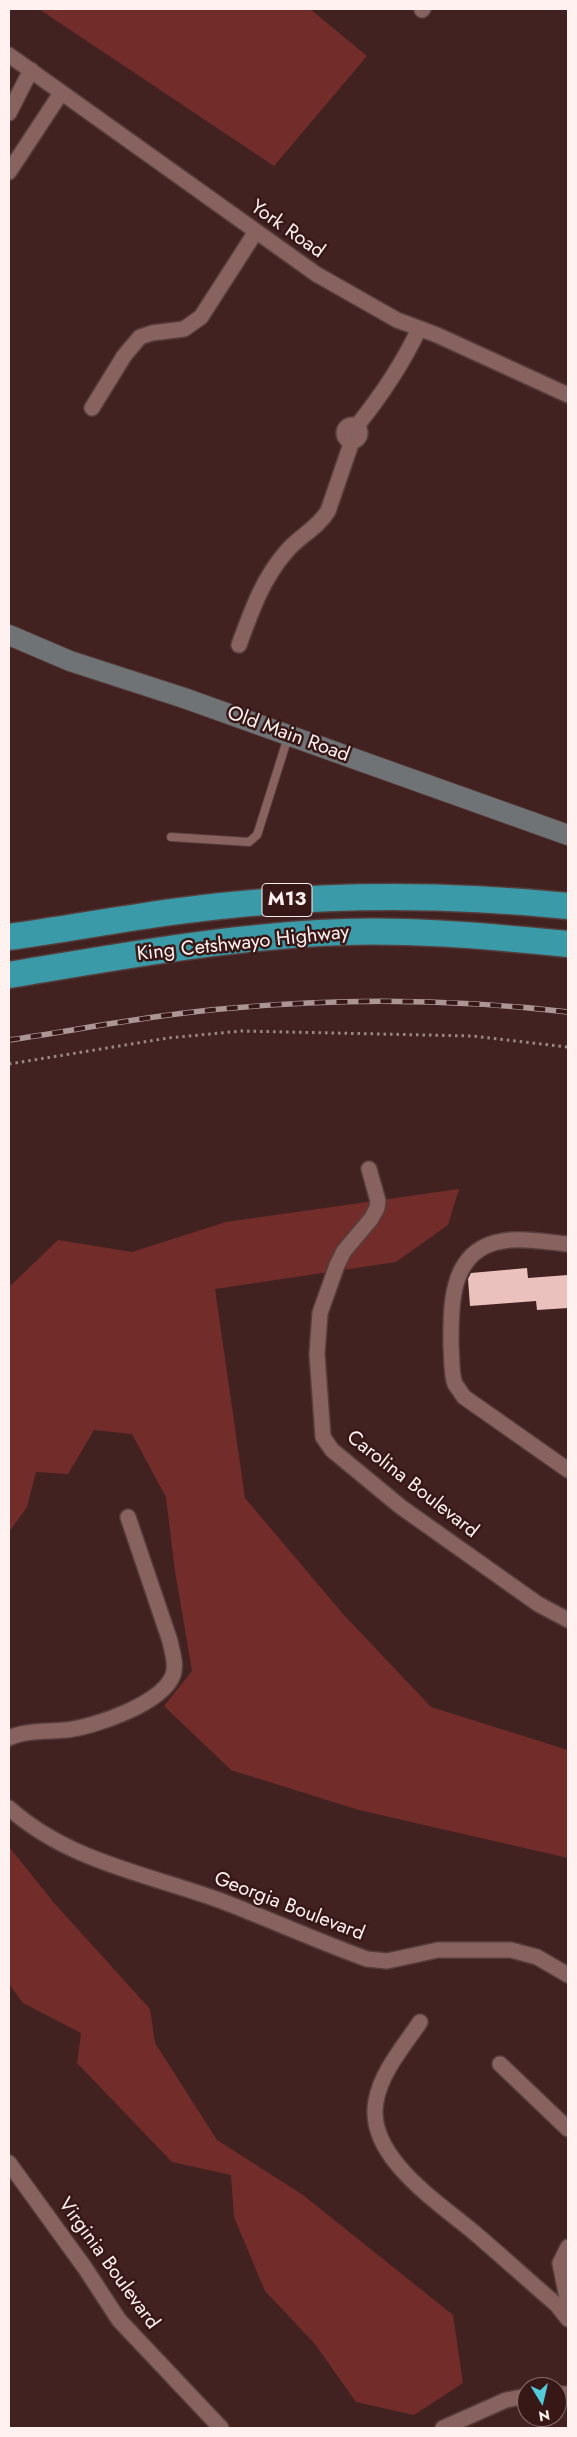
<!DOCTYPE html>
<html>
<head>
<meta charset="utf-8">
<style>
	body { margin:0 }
	#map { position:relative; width:577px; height:2437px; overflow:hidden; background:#412220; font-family:Jost,sans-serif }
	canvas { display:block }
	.frame { position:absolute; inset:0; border:10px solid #fef1ef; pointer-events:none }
	.north { position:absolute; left:517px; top:2377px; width:50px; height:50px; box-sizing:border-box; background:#371817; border:1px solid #876f6d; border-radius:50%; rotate:171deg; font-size:14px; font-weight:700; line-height:20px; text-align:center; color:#fef1ef }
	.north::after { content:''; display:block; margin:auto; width:18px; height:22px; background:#53cbdb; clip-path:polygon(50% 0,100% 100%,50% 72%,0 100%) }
</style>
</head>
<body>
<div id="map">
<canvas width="577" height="2437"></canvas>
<div class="frame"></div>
<div class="north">N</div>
</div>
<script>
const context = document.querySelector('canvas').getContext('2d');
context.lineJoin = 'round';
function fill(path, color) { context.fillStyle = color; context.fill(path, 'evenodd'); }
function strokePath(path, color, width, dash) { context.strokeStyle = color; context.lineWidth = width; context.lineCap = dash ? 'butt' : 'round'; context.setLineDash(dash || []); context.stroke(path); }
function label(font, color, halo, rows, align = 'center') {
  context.font = font + ' Jost,sans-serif'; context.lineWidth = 5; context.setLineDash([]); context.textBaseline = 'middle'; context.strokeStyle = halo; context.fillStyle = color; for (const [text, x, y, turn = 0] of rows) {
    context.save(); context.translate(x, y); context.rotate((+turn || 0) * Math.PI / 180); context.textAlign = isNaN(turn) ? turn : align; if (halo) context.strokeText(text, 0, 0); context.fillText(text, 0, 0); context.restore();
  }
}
const green = new Path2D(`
	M39,9H310L367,56L274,166Z
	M459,1189L448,1225L396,1262L215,1289L245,1498L343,1614L431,1707L568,1750V1858L359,1810L231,1770L164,1706L192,1671L175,1571L166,1497L132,1434L94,1430L68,1474L36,1472L27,1507L9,1532V1287L58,1240L132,1252L226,1222Z
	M9,1847L55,1904L150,2009L155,2043L217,2140L303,2195L453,2315L463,2383L414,2415L356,2402L315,2344L265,2291L234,2217L231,2175L172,2162L77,2063L81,2033L23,2003L9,1984Z`);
const building = new Path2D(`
	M527,1268L528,1278L568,1275V1308L537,1310L536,1301L470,1306L468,1279L471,1273Z`);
const path = new Path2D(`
	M9,1064L168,1038L241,1031L472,1036L568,1047`);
const lane = new Path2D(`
	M171,837L249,842L257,835L259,829L288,737`);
const street = new Path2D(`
	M422,10L423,9
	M9,55L316,274L397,320L437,335L568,395
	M9,113L31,70
	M9,172L61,93
	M92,408L124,356L140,337L152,333L184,329L201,317L255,233
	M344 433a8 8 0 1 1 16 0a8 8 0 1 1-16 0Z
	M356,427C381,396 402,365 419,329
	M239,645C251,612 263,578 286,552C299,536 317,529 328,511L352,441
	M369,1169L378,1201L377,1208L371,1219L344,1251L337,1265L320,1313L317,1354L323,1437L332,1450L401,1507L538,1604L568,1620
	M568,1244C544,1242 512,1235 488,1245C449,1261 451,1311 451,1346C452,1357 451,1374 455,1384C458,1388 461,1393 464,1397L568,1470
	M9,1738C26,1730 47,1732 66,1730C94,1727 162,1704 173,1675C177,1664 172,1652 170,1641L128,1517
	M9,1808C68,1861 147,1874 219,1900C269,1919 317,1941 367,1959L387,1961L438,1950H511L537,1957L568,1975
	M420,2022C404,2046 381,2072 376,2101C365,2157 441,2204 477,2235C504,2258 530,2282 557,2305L568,2319
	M500,2064L568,2129
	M9,2163L85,2268L119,2320L221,2428
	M568,2247L560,2263L568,2303
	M557,2394H568
	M443,2428L506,2400L527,2396`);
const secondary = new Path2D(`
	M9,635L70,661L184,698L568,835`);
const highway = new Path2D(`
	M9,937C94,925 179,908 265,902C366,894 467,896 568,906
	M9,975C111,958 215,939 319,933C402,928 486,936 568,944`);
const rail = new Path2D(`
	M9,1040C83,1029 158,1014 233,1008C345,998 456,999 568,1012`);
const shields = [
	[287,900,50]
];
const shieldNames = [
	["M13",287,900]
];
const streetNames = [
	["York Road",287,230,35],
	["Old Main Road",288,735,20],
	["King Cetshwayo Highway",243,944,-6],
	["Carolina Boulevard",412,1485,38],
	["Georgia Boulevard",289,1907,21],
	["Virginia Boulevard",108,2264,54]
];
fill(green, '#722d2b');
fill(building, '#ebc1bd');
strokePath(lane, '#563d3c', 10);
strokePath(street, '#563d3c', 18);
strokePath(secondary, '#563d3c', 22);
strokePath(highway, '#563d3c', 29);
strokePath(path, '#9d8785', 3, [2.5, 4]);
strokePath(lane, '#87625f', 8);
strokePath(street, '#87625f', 15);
strokePath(secondary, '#707375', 20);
strokePath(highway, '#3a9aa7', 26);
strokePath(rail, '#ab9694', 5.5);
strokePath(rail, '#371817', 4, [11]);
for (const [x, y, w] of shields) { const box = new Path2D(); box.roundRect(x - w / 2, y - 16.5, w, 33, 4); context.fillStyle = '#371817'; context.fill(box); strokePath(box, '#fef1ef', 1); }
label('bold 19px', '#fef1ef', null, shieldNames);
label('20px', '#fef1ef', '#371817', streetNames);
</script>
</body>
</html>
